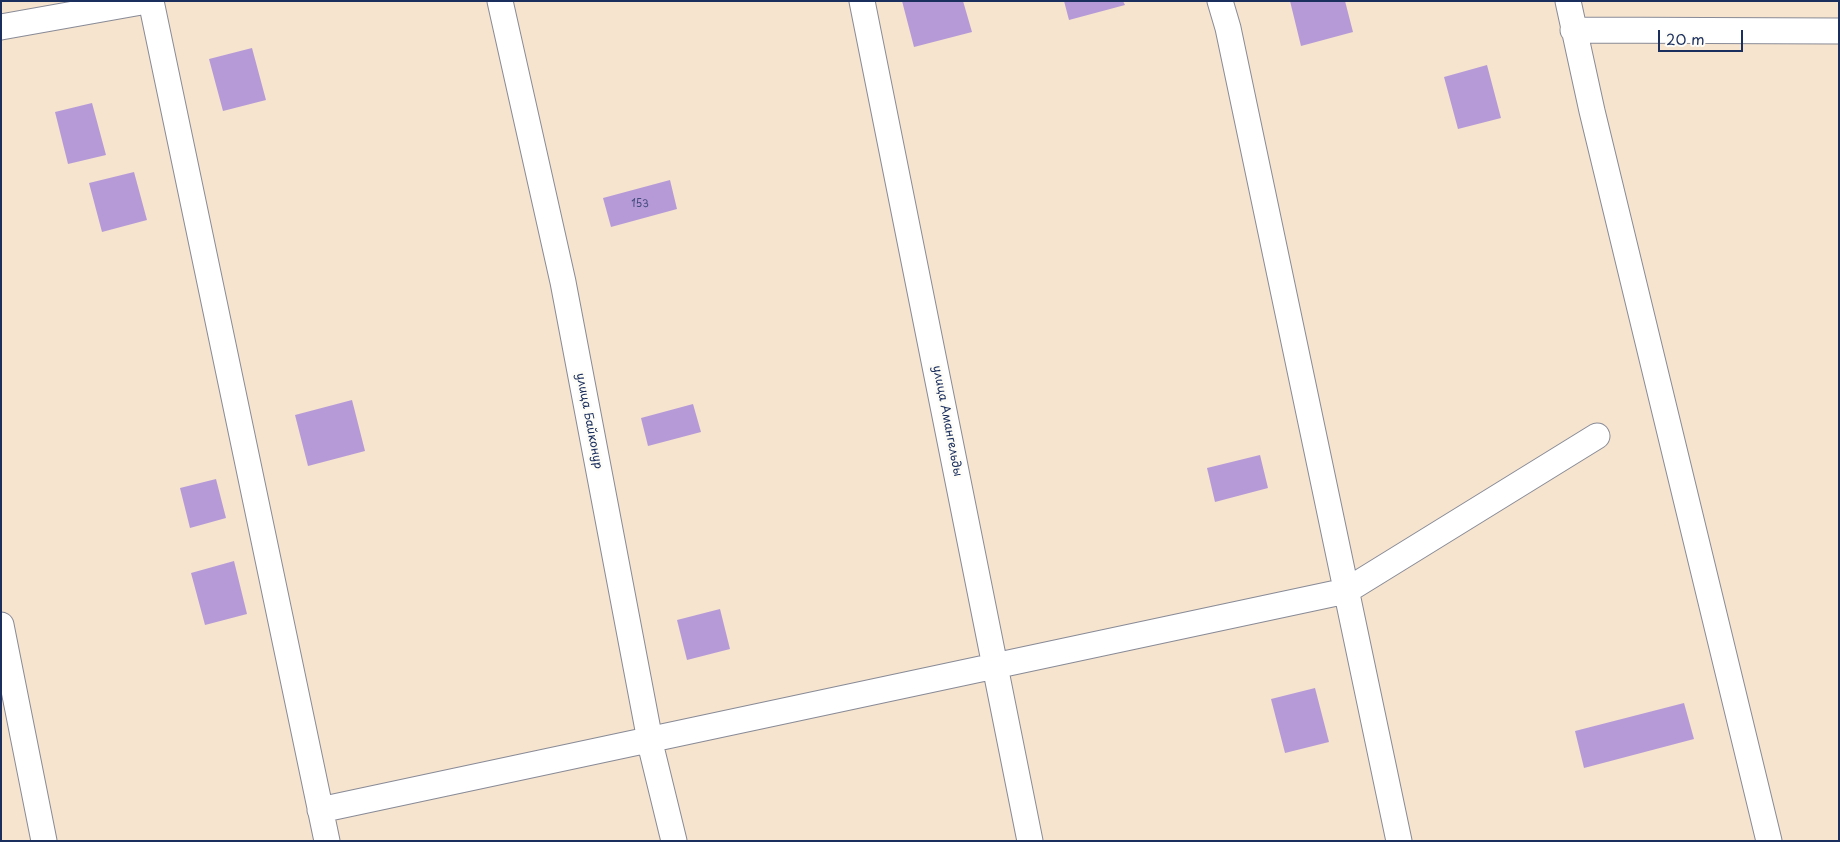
<!DOCTYPE html>
<html>
<head>
<meta charset="utf-8">
<style>
	body { margin:0 }
	#map { position:relative; width:1840px; height:842px; overflow:hidden; background:#f6e4ce; font-family:"Playpen Sans",sans-serif }
	canvas { display:block }
	.frame { position:absolute; inset:0; border:2px solid #1b2f5e; pointer-events:none }
	.scale { position:absolute; left:1658px; top:30px; width:85px; height:22px; box-sizing:border-box; border:2px solid #1b2f5e; border-top:0; padding-left:6px; font-size:15px; line-height:18px; white-space:nowrap; color:#1b2f5e; -webkit-text-stroke:4px #fdfcf7; paint-order:stroke }
</style>
</head>
<body>
<div id="map">
<canvas width="1840" height="842"></canvas>
<div class="frame"></div>
<div class="scale">20 m</div>
</div>
<script>
const context = document.querySelector('canvas').getContext('2d');
context.lineJoin = 'round';
function fill(path, color) { context.fillStyle = color; context.fill(path, 'evenodd'); }
function strokePath(path, color, width, dash) { context.strokeStyle = color; context.lineWidth = width; context.lineCap = dash ? 'butt' : 'round'; context.setLineDash(dash || []); context.stroke(path); }
function label(font, color, halo, rows, align = 'center') {
  context.font = font + ' "Playpen Sans",sans-serif'; context.lineWidth = 5; context.setLineDash([]); context.textBaseline = 'middle'; context.strokeStyle = halo; context.fillStyle = color; for (const [text, x, y, turn = 0] of rows) {
    context.save(); context.translate(x, y); context.rotate((+turn || 0) * Math.PI / 180); context.textAlign = isNaN(turn) ? turn : align; if (halo) context.strokeText(text, 0, 0); context.fillText(text, 0, 0); context.restore();
  }
}
const building = new Path2D(`
	M902,1H963L972,32L914,47Z
	M1064,1H1123L1125,5L1069,20Z
	M1290,1H1345L1353,32L1301,46Z
	M252,48L266,100L223,111L209,59Z
	M1487,65L1501,118L1458,129L1444,77Z
	M92,103L106,155L68,164L55,112Z
	M134,172L147,220L102,232L89,183Z
	M670,180L677,209L611,227L603,198Z
	M352,400L365,451L308,466L295,415Z
	M693,404L701,432L648,446L641,418Z
	M1260,455L1268,488L1215,502L1207,468Z
	M216,479L226,518L190,528L180,488Z
	M234,561L247,614L205,625L191,573Z
	M720,609L730,649L687,660L677,620Z
	M1315,688L1329,742L1285,753L1271,699Z
	M1684,703L1694,739L1584,768L1575,731Z`);
const street = new Path2D(`
	M151,1L327,841
	M500,1L563,282L652,751L674,841
	M862,1L1030,841
	M1220,1L1228,28L1399,841
	M1568,1L1592,111L1769,841
	M1,27L147,1
	M1573,30L1839,31
	M1,625L44,841
	M320,810L1346,591L1597,436`);
const numberNames = [
	["153",640,204]
];
const streetNames = [
	["улица Байконур",589,421,79],
	["улица Амангельды",947,421,79]
];
fill(building, '#b69ad8');
strokePath(street, '#888a96', 27);
strokePath(street, '#fff', 25);
label('10px', '#424a7c', null, numberNames);
label('12px', '#1b2f5e', '#fdfcf7', streetNames);
</script>
</body>
</html>
